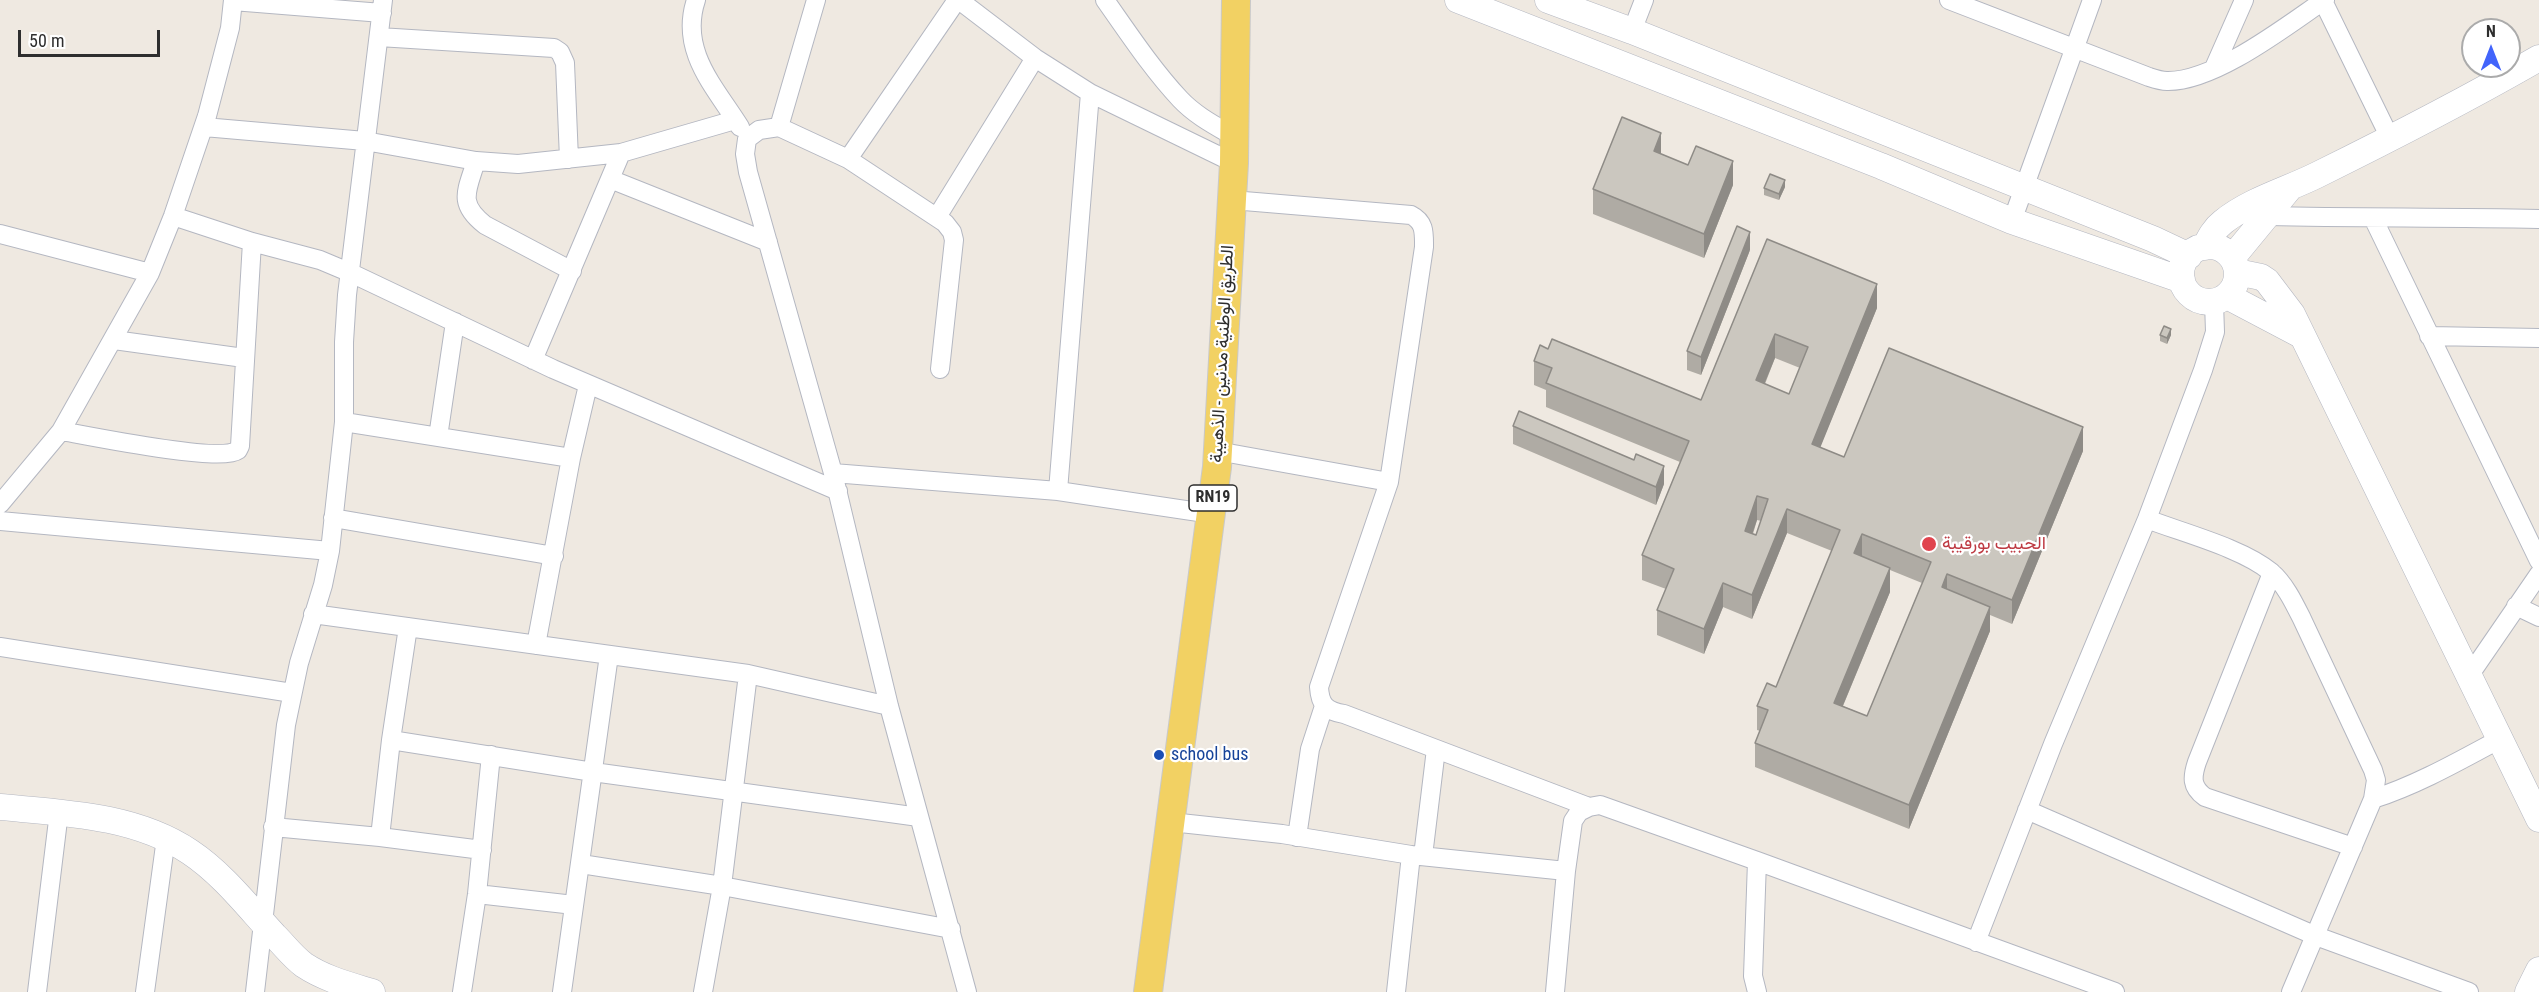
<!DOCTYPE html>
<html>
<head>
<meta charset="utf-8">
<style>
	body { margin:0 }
	#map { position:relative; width:2539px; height:992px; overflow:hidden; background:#efe9e1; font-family:"Roboto Condensed",sans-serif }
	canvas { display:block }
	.north { position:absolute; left:2461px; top:18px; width:60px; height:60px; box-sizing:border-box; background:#fff; border:2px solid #ababab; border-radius:50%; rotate:0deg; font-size:16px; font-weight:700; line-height:24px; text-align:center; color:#2e2e2e }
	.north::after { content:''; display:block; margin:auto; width:21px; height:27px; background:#4264fb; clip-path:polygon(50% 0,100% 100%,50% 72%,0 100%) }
	.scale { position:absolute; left:18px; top:30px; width:142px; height:27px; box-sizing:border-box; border:3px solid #2e2e2e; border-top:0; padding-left:8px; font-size:18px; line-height:21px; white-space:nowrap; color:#2e2e2e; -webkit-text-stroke:4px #fff; paint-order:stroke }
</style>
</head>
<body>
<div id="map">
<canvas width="2539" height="992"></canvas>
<div class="north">N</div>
<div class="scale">50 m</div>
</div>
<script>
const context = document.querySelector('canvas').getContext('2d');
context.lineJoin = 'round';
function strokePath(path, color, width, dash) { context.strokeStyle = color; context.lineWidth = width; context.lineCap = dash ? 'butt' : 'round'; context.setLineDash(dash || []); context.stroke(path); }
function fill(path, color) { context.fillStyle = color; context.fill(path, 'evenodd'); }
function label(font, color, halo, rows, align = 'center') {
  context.font = font + ' "Roboto Condensed",Vazirmatn,sans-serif'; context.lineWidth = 4.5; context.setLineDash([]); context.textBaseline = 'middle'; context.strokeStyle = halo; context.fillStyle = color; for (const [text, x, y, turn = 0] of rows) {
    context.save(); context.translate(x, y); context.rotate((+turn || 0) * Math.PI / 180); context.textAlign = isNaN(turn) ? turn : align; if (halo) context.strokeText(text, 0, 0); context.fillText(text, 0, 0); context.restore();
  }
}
const street = new Path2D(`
	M696,0C679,51 715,87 740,127
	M959,0L1035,58L1090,93L1234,163
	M1105,0C1129,34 1152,69 1180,99C1195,115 1214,125 1233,136
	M1949,0L2149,77C2155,79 2161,81 2167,81C2214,82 2285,27 2323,1
	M2325,0L2323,1L2390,138
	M233,1L382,13
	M1632,31L1644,0
	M379,37L554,48L560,52L565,63L569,159
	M2214,68L2244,0
	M204,127L365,141L476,161L518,164L621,153L735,120
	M779,127L816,0
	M848,159L957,0
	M476,161C467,191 457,203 485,225L572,271
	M610,179L768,242
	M1232,200L1411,215C1425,222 1424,233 1424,247L1389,482L1319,687C1320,705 1326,711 1344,714L1589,807
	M173,216L252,242L320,260L351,273L553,369L838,491
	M2269,216C2359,218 2449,217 2539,219
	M937,217L1035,58
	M2373,218L2539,561
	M2012,221L2092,0
	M0,234L150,273
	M2429,336L2539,338
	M114,340L244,358
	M533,360L621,153
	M940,369L954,240L952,232L945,223L848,159L779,127L759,130L747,139L745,154L748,172L833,473L889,706L967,992
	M344,422L571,458
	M61,431C89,436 221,463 238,450L240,446L252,242
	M438,437L455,322
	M1217,451L1389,482
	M833,473L1058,491L1212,514
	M1058,491L1090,93
	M0,504L61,431L150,273L173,216L207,116L230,28L233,0
	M333,518L554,556
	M2147,519C2183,533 2242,548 2271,572C2285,584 2294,603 2302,619L2373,770L2376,780L2373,799L2291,992
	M0,521L330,551
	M2272,573L2197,762C2192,777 2191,787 2205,797L2353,847
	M2516,606L2539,617
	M313,614L748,674L889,706
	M536,645L571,458L588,385
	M0,647L292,693
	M2469,676L2539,574
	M391,740L593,772L919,817
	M2373,799C2417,785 2459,761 2500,739
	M2027,810L2316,936L2469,992
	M1171,822L1282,834L1411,855L1396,992
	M273,827L380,837L482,850
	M380,837L391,740L408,627
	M1297,837L1310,749L1324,706
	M1411,855L1566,871
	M1423,856L1436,749
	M1757,861L2115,992
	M581,864L722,886L951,929
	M477,894L574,905
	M1976,942L2053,744L2147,519L2203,370L2215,332L2214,302
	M37,992L59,812
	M145,992L166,838
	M255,992L286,725L299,663L323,585L330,551L344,422V342L347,295L383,0
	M462,992L477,894L491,755
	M562,992L609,655
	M703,992L722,886L748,674
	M1555,992L1566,871L1573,821L1579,812L1589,807L1600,805L1757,861L1753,976L1757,992`);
const secondary = new Path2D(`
	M1458,0L1881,166L2012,221L2182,280
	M1548,0L1632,31L2153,239L2189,256
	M2181 274a28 28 0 1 1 56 0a28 28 0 1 1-56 0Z
	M2205,247C2210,237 2214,229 2223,222C2250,200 2287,190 2317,175C2392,138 2466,100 2539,58
	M2232,258L2288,190
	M2237,272L2261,277L2267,281L2292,314L2539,819
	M2227,296L2301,335
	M0,807C64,813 135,815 190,852C223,874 248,907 275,936C284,945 293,957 304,965C325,979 349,985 372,992
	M2528,992L2539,970`);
const primary = new Path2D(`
	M1148,992L1217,467L1234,163L1236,0`);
const wall = new Path2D(`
	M1661,154L1733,185L1704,258L1593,214V189Z
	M1785,187L1779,200L1764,195V188Z
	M1767,239L1877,308L1820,447L1844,457L2083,451L2012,624L1990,615V631L1909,829L1755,767V743L1760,731L1757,730V706L1776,687L1832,551L1787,533L1752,619L1723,607L1704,654L1657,635V610L1666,589L1642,580V555L1680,462L1546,407V390L1534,385V361L1548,349L1701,400ZM1775,358L1800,368L1789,394L1765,384ZM1757,520L1761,521L1756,535L1753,534ZM1890,570L1922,583L1867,716L1843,706L1890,592Z
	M1750,250L1701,375L1687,370V351Z
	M2160,335H2171L2167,344L2160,341Z
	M1513,426L1634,460L1664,484L1656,505L1513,444Z`);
const shadedWall = new Path2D(`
	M1661,133V157L1654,151Z
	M1733,161V185L1704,258V234Z
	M1785,180V187L1779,200V194Z
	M1750,232V250L1701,375V357Z
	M1877,284V308L1812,468V444Z
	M2171,329V335L2167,344V338Z
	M1775,334V358L1756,404V380Z
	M2083,427V451L2012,624V600Z
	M1664,466V484L1656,505V487Z
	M1757,496V520L1745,555V531Z
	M1787,509V533L1752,619V595Z
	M1862,534V558L1854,553Z
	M1890,568V592L1834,727V703Z
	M1947,574V598L1942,587Z
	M1723,583V607L1704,654V629Z
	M1990,607V631L1909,829V805Z`);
const building = new Path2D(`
	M1622,117L1661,133L1654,151L1688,165L1696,146L1733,161L1704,234L1593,189Z
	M1770,174L1785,180L1779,194L1764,188Z
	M1737,226L1750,232L1701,357L1687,351Z
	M1767,239L1877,284L1812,444L1844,457L1889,348L2083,427L2012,600L1947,574L1942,587L1990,607L1909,805L1755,743L1768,710L1757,706L1767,683L1776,687L1840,530L1787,509L1752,595L1723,583L1704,629L1657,610L1674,569L1642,555L1689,441L1546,383L1552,368L1534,361L1540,345L1548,349L1552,339L1701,400ZM1775,334L1808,347L1789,394L1756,380ZM1757,496L1768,499L1756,535L1745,531ZM1862,534L1931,562L1867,716L1834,703L1890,568L1854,553Z
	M2164,326L2171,329L2167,338L2160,335Z
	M1519,411L1634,460L1636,454L1664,466L1656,487L1513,426Z`);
const markers = [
	[1929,544,8,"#e0444e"],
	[1159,755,6,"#1a4fb4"]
];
const shields = [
	[1213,498,48]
];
const shieldNames = [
	["RN19",1213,498]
];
const streetNames = [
	["الطريق الوطنية مدنين - الذهيبة",1223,354,-87]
];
const healthNames = [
	["الحبيب بورقيبة",1942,544]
];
const transitNames = [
	["school bus",1171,755]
];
strokePath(street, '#b4b7c1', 20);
strokePath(secondary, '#b4b7c1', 27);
strokePath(primary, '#c9c9c9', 30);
strokePath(street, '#fff', 18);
strokePath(secondary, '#fff', 26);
strokePath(primary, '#f2d163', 28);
fill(wall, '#afaba4');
fill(shadedWall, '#8e8b86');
fill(building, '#cbc7bf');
strokePath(building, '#8e8b86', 1.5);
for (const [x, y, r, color] of markers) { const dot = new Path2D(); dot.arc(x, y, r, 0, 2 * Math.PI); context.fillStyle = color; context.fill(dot); strokePath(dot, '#fff', 2); }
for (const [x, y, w] of shields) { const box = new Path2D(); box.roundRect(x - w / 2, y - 13, w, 26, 4.5); context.fillStyle = '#fff'; context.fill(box); strokePath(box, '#2e2e2e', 1.5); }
label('bold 16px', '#2e2e2e', null, shieldNames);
label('18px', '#2e2e2e', '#fff', streetNames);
label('18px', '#be3a42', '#fff', healthNames, 'left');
label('18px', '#164399', '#fff', transitNames, 'left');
</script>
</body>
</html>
